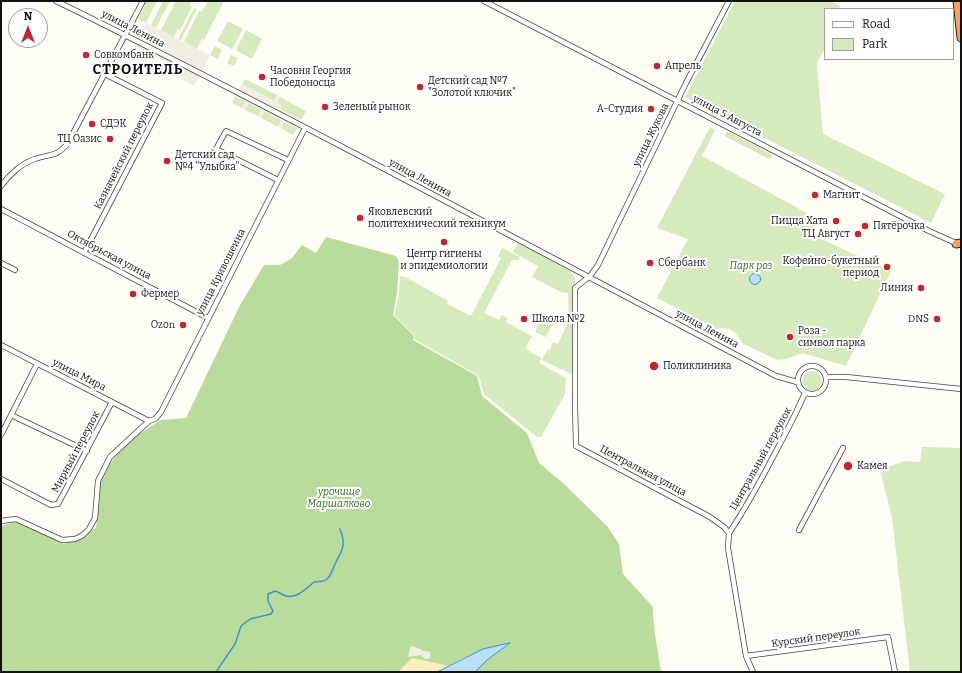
<!DOCTYPE html>
<html>
<head>
<meta charset="utf-8">
<style>
	body { margin:0 }
	#map { position:relative; width:962px; height:673px; overflow:hidden; background:#fffdf5; font-family:Bitter,serif }
	canvas { display:block }
	.frame { position:absolute; inset:0; border:2px solid #111; pointer-events:none }
	.legend { position:absolute; left:824px; top:8px; width:130px; height:52px; box-sizing:border-box; background:#fff; border:1px solid #a0a0a0; margin:0; padding:5px 7px; list-style:none; font-size:12px; color:#111 }
	.legend li { display:flex; align-items:center; gap:8px; height:20px }
	.legend b { width:20px; border:1px solid #a0a0a0 }
	.north { position:absolute; left:8px; top:8px; width:40px; height:40px; box-sizing:border-box; background:#fff; border:1px solid #a0a0a0; border-radius:50%; rotate:0deg; font-size:11px; font-weight:700; line-height:16px; text-align:center; color:#111 }
	.north::after { content:''; display:block; margin:auto; width:14px; height:18px; background:#c4262e; clip-path:polygon(50% 0,100% 100%,50% 72%,0 100%) }
</style>
</head>
<body>
<div id="map">
<canvas width="962" height="673"></canvas>
<div class="frame"></div>
<ul class="legend">
<li><b style="height:5px;background:#fff"></b>Road</li>
<li><b style="height:11px;background:#d5ebbd"></b>Park</li>
</ul>
<div class="north">N</div>
</div>
<script>
const context = document.querySelector('canvas').getContext('2d');
context.lineJoin = 'round';
function fill(path, color) { context.fillStyle = color; context.fill(path, 'evenodd'); }
function strokePath(path, color, width, dash) { context.strokeStyle = color; context.lineWidth = width; context.lineCap = dash ? 'butt' : 'round'; context.setLineDash(dash || []); context.stroke(path); }
function label(font, color, halo, rows, align = 'center') {
  context.font = font + ' Bitter,serif'; context.lineWidth = 4; context.setLineDash([]); context.textBaseline = 'middle'; context.strokeStyle = halo; context.fillStyle = color; for (const [text, x, y, turn = 0] of rows) {
    context.save(); context.translate(x, y); context.rotate((+turn || 0) * Math.PI / 180); context.textAlign = isNaN(turn) ? turn : align; if (halo) context.strokeText(text, 0, 0); context.fillText(text, 0, 0); context.restore();
  }
}
const green = new Path2D(`
	M147,1H157L146,23L138,19Z
	M163,1H170L156,28L151,25Z
	M176,1H192L190,5L192,7L180,30L178,29L174,37L161,30Z
	M208,1H224L204,40L202,39L197,49L184,42L199,11L202,12Z
	M735,1H830L840,6V9H825V49L818,60L817,66L823,134L945,194L931,223L685,97Z
	M194,8L197,9L181,40L178,39Z
	M228,21L243,29L232,49L217,41Z
	M246,30L262,39L252,59L236,50Z
	M215,46L222,50L218,59L210,55Z
	M231,55L238,58L234,66L227,63Z
	M245,79L277,95L274,101L242,84Z
	M235,96L245,101L242,108L232,103Z
	M280,97L306,111L301,120L280,109L277,102Z
	M249,103L261,110L258,116L245,110Z
	M264,111L281,120L278,127L261,118Z
	M284,122L297,128L293,135L281,128Z
	M710,127L715,130L702,156L816,218L810,234L891,271L846,366L803,353L786,359L777,360L742,343C737,332 729,326 717,329L657,298L688,239L657,228Z
	M727,132H729L771,154L772,158L769,159L726,137L725,134Z
	M518,243L570,271L575,278V376L542,360L548,349L550,350L553,342L558,344L569,320L568,293L561,292L532,277L538,266L513,252Z
	M502,248L520,257L518,260H512L484,313L499,320L502,315L508,318L506,322L532,336L525,349L542,358L539,363L566,378L565,394L541,437H537L484,394L479,376L414,339L415,336L394,315L399,294L400,276L405,277L448,301L447,304L471,316L501,258L498,256Z
	M542,318L553,324L546,337L535,332Z
	M802 381a10 10 0 1 1 20 0a10 10 0 1 1-20 0Z
	M922,447L961,448V672H910L892,518L880,470L904,461L920,462Z`);
const forest = new Path2D(`
	M326,237L396,256L399,262L397,294L393,315L414,336L413,340L477,376L482,396L527,433L539,463L563,483L607,526L619,544L623,574L653,607C653,629 658,650 661,672H475L487,660L509,644L463,658L437,672H1V526L18,521L64,544L96,528L101,475L119,452L139,434L161,420L186,418L240,305L264,265H280L292,258L302,245L316,253Z`);
const sand = new Path2D(`
	M412,658L449,666L437,672H398Z`);
const plaza = new Path2D(`
	M146,23L210,55L194,86L170,73L173,66L134,46Z
	M242,84L274,101L277,95L280,97L277,102L282,105L280,109L301,120L297,128L284,122L281,128L278,127L281,120L264,111L261,118L258,116L261,110L249,103L245,110L242,108L245,101L235,96Z
	M411,646L420,649L423,651L430,652L431,656L429,659H425L421,655L408,657Z`);
const water = new Path2D(`
	M749.5 279a5.5 5.5 0 1 1 11 0a5.5 5.5 0 1 1-11 0Z
	M510,643L487,660L475,672H437L483,649Z`);
const stream = new Path2D(`
	M216,672L235,644L241,626L250,619L271,614L273,611L268,601V594L275,591C279,592 282,595 286,596C296,599 307,588 314,582C318,581 323,582 326,580C331,576 331,574 333,569C339,552 348,549 340,529`);
const minor = new Path2D(`
	M56,1C165,54 272,110 379,166C512,236 644,306 776,376L797,382
	M484,1L929,231L958,244
	M729,1L686,83L598,265L590,276L575,288V404L576,446L710,517L724,527L729,533L728,548L746,656L753,672
	M278,180L216,149L226,131L288,160
	M1,186C9,175 22,163 35,159C51,153 56,158 68,143L143,1
	M1,209L208,318
	M84,253L162,103L105,74
	M1,263L15,270
	M1,345L149,421
	M798 380a14 14 0 1 1 28 0a14 14 0 1 1-28 0Z
	M826,377H846L961,389
	M11,415L87,451
	M1,435L37,364
	M1,479L51,505L58,504L112,402
	M1,521L16,519L62,540L75,539L83,535L89,529L95,518L98,481L110,457L149,421L155,419L161,412L305,128
	M799,530L843,448
	M729,533C742,514 753,494 764,474C778,447 793,421 805,393
	M746,656L888,637L895,672`);
const highway = new Path2D(`
	M957,1L961,38
	M956,244L961,243`);
const markers = [
	[86,55,4,"#c4262e"],
	[657,66,4,"#c4262e"],
	[262,77,4,"#c4262e"],
	[420,87,4,"#c4262e"],
	[325,107,4,"#c4262e"],
	[651,109,4,"#c4262e"],
	[92,124,4,"#c4262e"],
	[110,139,4,"#c4262e"],
	[167,161,4,"#c4262e"],
	[815,195,4,"#c4262e"],
	[360,218,4,"#c4262e"],
	[836,221,4,"#c4262e"],
	[865,226,4,"#c4262e"],
	[858,234,4,"#c4262e"],
	[444,242,4,"#c4262e"],
	[650,263,4,"#c4262e"],
	[887,267,4,"#c4262e"],
	[921,288,4,"#c4262e"],
	[133,294,4,"#c4262e"],
	[524,319,4,"#c4262e"],
	[937,319,4,"#c4262e"],
	[183,325,4,"#c4262e"],
	[790,337,4,"#c4262e"],
	[654,366,5,"#c4262e"],
	[848,466,5,"#c4262e"]
];
const streetNames = [
	["улица Ленина",133,29,27],
	["улица 5 Августа",727,116,28],
	["улица Жукова",651,135,-64],
	["Казначейский переулок",124,156,-63],
	["улица Ленина",420,178,28],
	["Октябрьская улица",109,255,28],
	["улица Кривошеина",221,272,-63],
	["улица Ленина",707,329,28],
	["улица Мира",79,375,27],
	["Мирный переулок",76,452,-62],
	["Центральный переулок",761,459,-61],
	["Центральная улица",643,471,28],
	["Курский переулок",816,638,-8]
];
const poiNames = [
	["Совкомбанк",94,55],
	["Апрель",665,66],
	["Часовня Георгия",270,71],
	["Победоносца",270,83],
	["Детский сад №7",428,81],
	["\"Золотой ключик\"",428,93],
	["Зеленый рынок",333,107],
	["А-Студия",643,109,"right"],
	["СДЭК",100,124],
	["ТЦ Оазис",102,139,"right"],
	["Детский сад",175,155],
	["№4 \"Улыбка\"",175,167],
	["Магнит",823,195],
	["Яковлевский",368,212],
	["политехнический техникум",368,224],
	["Пицца Хата",828,221,"right"],
	["Пятёрочка",873,226],
	["ТЦ Август",850,234,"right"],
	["Центр гигиены",444,254,"center"],
	["и эпидемиологии",444,266,"center"],
	["Кофейно-букетный",879,261,"right"],
	["период",879,273,"right"],
	["Сбербанк",658,263],
	["Линия",913,288,"right"],
	["Фермер",141,294],
	["Школа №2",532,319],
	["DNS",929,319,"right"],
	["Ozon",175,325,"right"],
	["Роза -",798,331],
	["символ парка",798,343],
	["Поликлиника",663,366],
	["Камея",857,466]
];
const parkNames = [
	["Парк роз",751,266],
	["урочище",339,492],
	["Маршалково",339,504]
];
const districtNames = [
	["СТРОИТЕЛЬ",138,70]
];
fill(green, '#d5ebbd');
fill(forest, '#b9dc9c');
fill(sand, '#fbeec1');
fill(plaza, '#f1ede2');
fill(water, '#b9e0f7');
strokePath(water, '#3f96cf', 1);
strokePath(stream, '#3f96cf', 1.5);
strokePath(minor, '#444', 6);
strokePath(highway, '#222', 9);
strokePath(minor, '#fff', 4.5);
strokePath(highway, '#f5a25d', 7);
for (const [x, y, r, color] of markers) { const dot = new Path2D(); dot.arc(x, y, r, 0, 2 * Math.PI); context.fillStyle = color; context.fill(dot); strokePath(dot, '#fff', 1.5); }
label('10px', '#111', '#fff', streetNames);
label('10px', '#111', '#fff', poiNames, 'left');
label('italic 10px', '#2f6b1f', '#fff', parkNames);
context.letterSpacing = '1px';
label('bold 14px', '#111', '#fff', districtNames);
context.letterSpacing = '0px';
</script>
</body>
</html>
